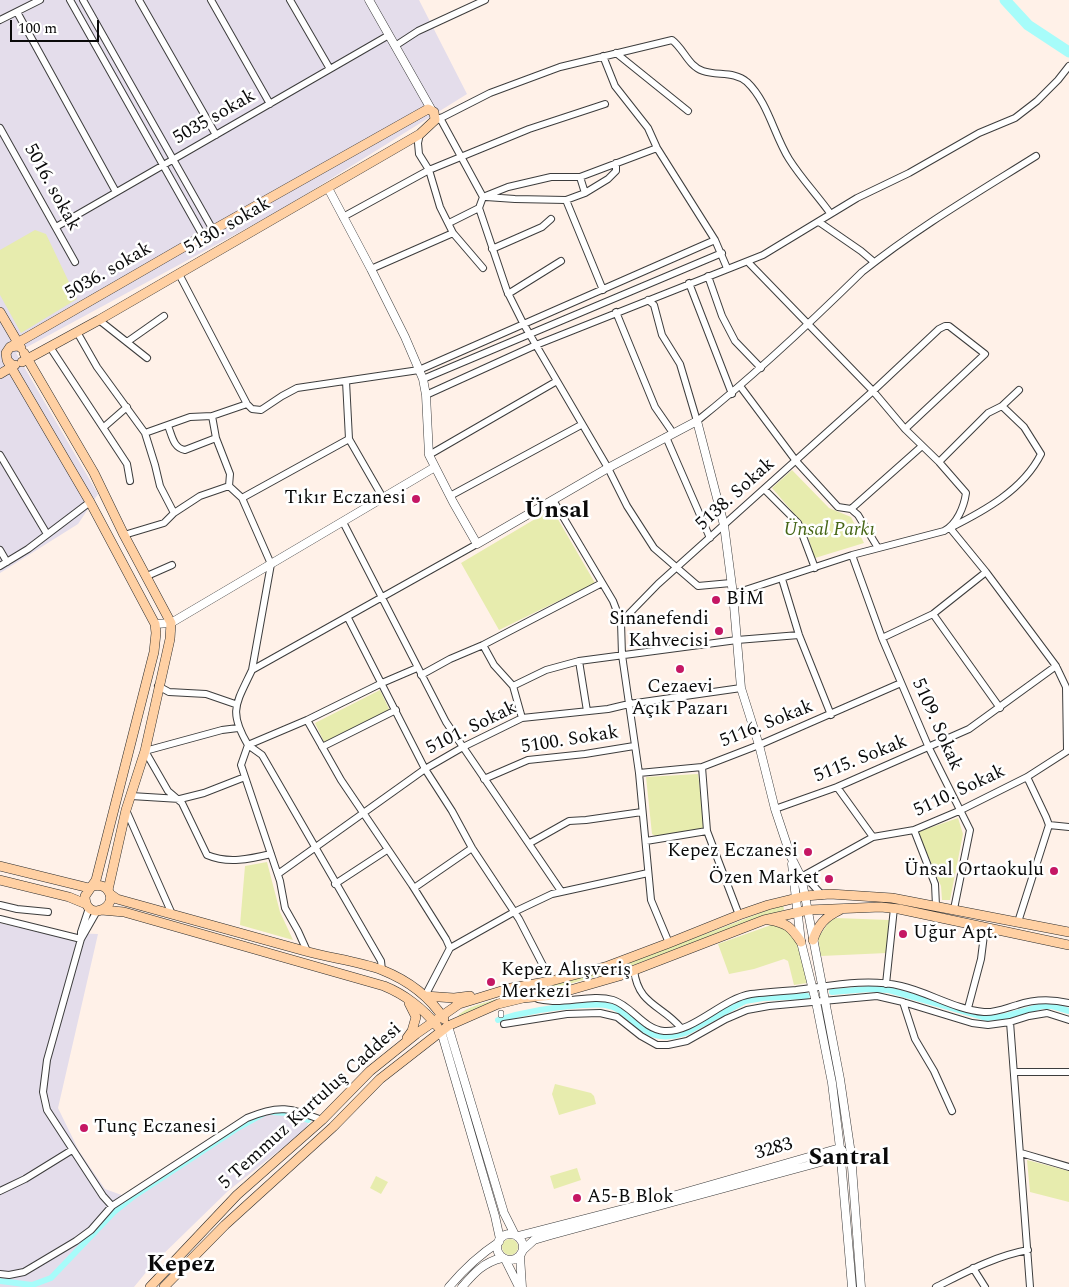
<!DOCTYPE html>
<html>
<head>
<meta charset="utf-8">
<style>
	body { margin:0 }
	#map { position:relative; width:1069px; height:1287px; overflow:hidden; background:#fff1e8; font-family:Spectral,serif }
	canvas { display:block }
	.scale { position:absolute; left:10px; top:20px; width:89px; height:22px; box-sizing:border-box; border:2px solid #0a0a0a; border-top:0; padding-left:6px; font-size:15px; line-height:18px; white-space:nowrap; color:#0a0a0a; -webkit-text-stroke:4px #fff; paint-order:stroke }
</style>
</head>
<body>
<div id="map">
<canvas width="1069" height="1287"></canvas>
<div class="scale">100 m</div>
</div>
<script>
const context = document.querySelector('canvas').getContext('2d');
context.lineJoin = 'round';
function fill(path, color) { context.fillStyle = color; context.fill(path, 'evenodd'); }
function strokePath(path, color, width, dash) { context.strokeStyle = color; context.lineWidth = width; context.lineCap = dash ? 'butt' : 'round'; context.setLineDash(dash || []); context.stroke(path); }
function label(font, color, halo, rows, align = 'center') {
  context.font = font + ' Spectral,serif'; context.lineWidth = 5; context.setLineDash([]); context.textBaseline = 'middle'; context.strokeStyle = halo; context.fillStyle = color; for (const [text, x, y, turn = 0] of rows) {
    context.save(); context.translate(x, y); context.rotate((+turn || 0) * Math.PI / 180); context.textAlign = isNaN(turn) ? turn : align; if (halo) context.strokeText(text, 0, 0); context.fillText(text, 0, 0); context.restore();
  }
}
const industrial = new Path2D(`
	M0,0H419L467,94L284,208L16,353L98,494L78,524L0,573Z
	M0,923L38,932L98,934L58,1108L79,1151L105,1189L127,1197L252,1119L274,1111L310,1120L305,1130L228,1191L152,1265L134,1287H0Z`);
const green = new Path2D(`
	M35,230L46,234L77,299L21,333L0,295V250Z
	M792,470L829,508L851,517L864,543L815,558L804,525L772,488Z
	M552,509L595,583L499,630L461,563Z
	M380,690L390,711L325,744L315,723Z
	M698,774L705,827L703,829L657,837L652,834L646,777Z
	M958,818L963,834L950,900H942L941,886L918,832Z
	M267,862L280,912L293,940L240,925L245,866Z
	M783,904L784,910L622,969L524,997L460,1017L458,1016C466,1004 516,995 532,991C618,967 700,937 783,904Z
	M836,918L889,920L887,953L821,956L818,938L829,922Z
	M774,924C800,931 802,961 807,983L794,985L788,961L784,959L754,969L729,974L718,944Z
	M555,1084L591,1093L594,1096L596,1104L559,1115L552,1094Z
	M1027,1160L1069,1171V1202L1030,1192Z
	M577,1168L581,1180L554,1189L550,1176Z
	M376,1176L388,1182L381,1194L370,1188Z
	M502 1247a8 8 0 1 1 16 0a8 8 0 1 1-16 0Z`);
const canal = new Path2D(`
	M832,992L869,989L889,990L987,1018L1006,1016L1042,1006H1052L1069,1011
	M498,1020C526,1011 553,1007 582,1005C591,1005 601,1003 609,1006C616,1007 620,1011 626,1015C646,1033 657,1042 685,1033L745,1001L763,998L807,996
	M272,1112L287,1113L308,1120
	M0,1281L32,1285L51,1278L114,1212L134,1196L236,1129L263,1114`);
const river = new Path2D(`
	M1005,0L1028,25L1069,52`);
const pedestrian = new Path2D(`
	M501,1013V1015`);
const minor = new Path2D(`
	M70,0L203,236
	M83,0L213,230
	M139,0L216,135
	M211,0L270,104
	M290,0L330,69
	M17,12L116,192
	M0,20L40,0
	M395,46L418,31L485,0
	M616,53L688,111
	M603,56L615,86L648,128L657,148L715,240L727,268
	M440,118L483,197L479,208L507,291L523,323L608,468L627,506L654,548L698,586L731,583
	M437,120L490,93L560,67L672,40C684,49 688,66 703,71C718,76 734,71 747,82C768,102 774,135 789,159C801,178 817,195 830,213
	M0,128L75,262
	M420,134L418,143L419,154L429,170L440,207L453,233L483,268
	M580,177L585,193
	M483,197L508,187L551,177H580L657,148
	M486,197L515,199L566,200L585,193L608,179L616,171V163
	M566,200L603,290
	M343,217L429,170L529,129L605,104
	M819,222L861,251L874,262
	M449,223L479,208
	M56,227L389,35
	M492,249L542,227L551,219
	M371,269L453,233
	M179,274L247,404L252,409L261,410L282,396L297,388L419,370L715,240
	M708,276L722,316L735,341L761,368
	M689,283L732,394
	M508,294L561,261
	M648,300L654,305L662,335L680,364L697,421C755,375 809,324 862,272C917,228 977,193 1036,156
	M616,312L655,407L673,433
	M99,320L147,358
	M77,332L97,367L145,433L155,465L160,486L174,513
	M127,342L164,316
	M50,347L127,464L130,481
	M423,379L722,253
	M740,386L796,461L838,507L851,509L858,515L878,548
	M426,395L536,345L763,255L857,198L909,173L979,133L1015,118L1037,101L1058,80L1069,66
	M1002,406L1024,427L1041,454C1023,490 984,511 950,528L986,572L1056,666L1066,687L1067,750
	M212,416L216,438L230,474L229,486
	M168,426C172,435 173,448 185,450L216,438
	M104,427L127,407
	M145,433L190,417L212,416L247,404
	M666,437L710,538
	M349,439L383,498
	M0,455L47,534
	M429,455L557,381
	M939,462L988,413L1002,406L1019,390
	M764,489L798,523L815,568
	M450,496L581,425
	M242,498L349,439L346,381
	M553,500L613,601L621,622L622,655L639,773L651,900L669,943
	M851,509L922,446
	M343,522L446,722L561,891
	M124,535L164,523L174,513L200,496L229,486L242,498L271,564L252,670
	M0,550L7,562
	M852,555L882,638L929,748L970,830L954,909
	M0,566L28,549L90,502
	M147,576L172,565
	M782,579L799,635L831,715
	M733,594L852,555L944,531C957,524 964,507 966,493L939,462L905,429L873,391L748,262
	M933,614L1000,708
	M348,618L425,769L452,811L472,848L519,919L551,981
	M621,622L658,584L873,391L939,329L945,326H949L985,354L905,429
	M882,638L933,614L986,572
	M483,645L494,665L513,686L522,718
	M579,661L587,711
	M421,675L450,659L483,645L602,583
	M158,686L169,692L206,694L235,704
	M513,686L546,670L579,661L737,640L799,635
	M307,720L341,780L412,885L446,939L450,948
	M238,728L222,730L145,751L168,791L182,803L207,855C228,864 250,859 271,854
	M248,745L262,755L381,961L382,970
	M248,745L307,720L382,683L417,668
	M322,747L396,710
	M702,767L707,831L739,915
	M639,773L702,767L759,745L901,683
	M484,779L528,760L585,754L634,746
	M837,787L873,837
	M131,796L180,799L204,793L245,777
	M775,809L837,787L969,729L1056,666
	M126,810L172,914
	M1049,825L1069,827
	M914,830L935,884L936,906
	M646,841L707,831
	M530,843L569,821L586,820L642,812
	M278,874L425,769L463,747L522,718L608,709L629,704L741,688
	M335,884L387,850
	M414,888L472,848
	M822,895L811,883L801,877L873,837L914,830L959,811L1027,777L1069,750
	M0,905L17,909L48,912
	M97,911L81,939L47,1060L43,1092L47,1110L103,1196L112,1206
	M0,919L81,939
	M1018,922L1049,825L1046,817L1027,777
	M81,939V932L89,908
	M307,951L298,931L285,908L280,881L241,765L248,745C228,711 236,704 252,670L477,544
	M634,970C638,1005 662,1005 681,1028
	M886,984L894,908
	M425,996L450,948L514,912L552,894L648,873
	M538,999C544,1000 550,1001 556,1001C574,1001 596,995 613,1000C632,1006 643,1029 664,1031C694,1033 721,999 751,994C765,992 781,991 796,990C830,986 867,978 901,986C928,992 956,1010 984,1012C995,1013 1006,1008 1017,1005C1035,999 1051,999 1069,1003
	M903,1002L915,1039L934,1071L952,1111
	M968,1008L981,959L985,927
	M1010,1022L1030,1287
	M504,1024L567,1014L600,1013L617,1017L641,1036L657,1045H668L687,1041L726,1019L747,1010L769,1006L877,996L903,1002L972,1023L988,1025L1010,1022L1029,1016L1047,1013L1069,1020
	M1015,1072H1069
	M1021,1153L1069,1167
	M0,1191L25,1179L72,1150
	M973,1268L985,1287
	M0,1274L9,1275L24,1272L76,1241L91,1230L112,1206L247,1118C280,1104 290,1108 322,1120
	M936,1287C966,1272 995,1256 1028,1250`);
const tertiary = new Path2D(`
	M369,0L431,109
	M328,188L371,269L405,337L423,379L426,395L429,455L453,502L477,544L608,468L697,421L724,525L733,594L741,688L759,745L775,809L791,857L801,877L805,896L840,1079L851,1154L861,1287
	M155,624L171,623L435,467
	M792,864L801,942L816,1002L832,1083L840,1148L852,1287
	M448,1026L504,1213L515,1235
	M441,1031L495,1216L500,1239
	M497 1247a13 13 0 1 1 26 0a13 13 0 1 1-26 0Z
	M518,1236L662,1199L840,1148L842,1150
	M523,1250L534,1240L551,1235L843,1156
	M520,1256L522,1287
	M505,1259L519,1287
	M449,1287C464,1269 479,1255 499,1242
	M462,1287C474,1273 484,1262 502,1258`);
const secondary = new Path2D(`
	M0,312L21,348
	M12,346L213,230L428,109L434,112L435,120L420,134L99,320L22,362
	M24,353L94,473L124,535L171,623L170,639L145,751L126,810L108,890
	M8,362L90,502L155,624L156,633L154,652L96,880L85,896C85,924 122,907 107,889C103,885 98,885 93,886
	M12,365L7,360L6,353L10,347L17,346
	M0,374L15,365
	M0,866L89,888
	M0,880L69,897L86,904
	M110,894L117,899C180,916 242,934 305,951C329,958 358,961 382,970C407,980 430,997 444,1019
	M101,910L124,912L384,986C404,994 424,1009 437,1026
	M769,920C787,923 791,927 801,942
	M813,940C818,925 825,917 840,910
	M425,996L454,998L470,996
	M407,1038L412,1031L416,1017L409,1003
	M150,1287L237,1195L322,1120L370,1071L416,1034L459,1004L511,988L551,981L608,966L669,943L739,915L768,905L805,896L830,894L892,898L1069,932
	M164,1287L225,1225L333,1127L380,1079L448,1026L498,1004L523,998L553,995L619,976L764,920L808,910L881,907L899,909L1069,945`);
const markers = [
	[416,499,5,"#c51764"],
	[716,600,5,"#c51764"],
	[719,631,5,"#c51764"],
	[680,669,5,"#c51764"],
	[808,852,5,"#c51764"],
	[1054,871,5,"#c51764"],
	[829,879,5,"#c51764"],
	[903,934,5,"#c51764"],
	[491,982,5,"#c51764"],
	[84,1128,5,"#c51764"],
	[577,1198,5,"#c51764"]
];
const streetNames = [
	["5035 sokak",215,118,-30],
	["5016. sokak",51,188,61],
	["5130. sokak",228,227,-30],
	["5036. sokak",109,272,-30],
	["5138. Sokak",736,495,-42],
	["5116. Sokak",767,725,-22],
	["5109. Sokak",936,725,66],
	["5101. Sokak",472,729,-26],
	["5100. Sokak",570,741,-9],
	["5115. Sokak",861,760,-22],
	["5110. Sokak",960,792,-25],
	["5 Temmuz Kurtuluş Caddesi",311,1107,-42],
	["3283",774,1150,-16]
];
const poiNames = [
	["Tıkır Eczanesi",406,499],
	["BİM",726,600,"left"],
	["Sinanefendi",709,620],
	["Kahvecisi",709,642],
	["Cezaevi",680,688,"center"],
	["Açık Pazarı",680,710,"center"],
	["Kepez Eczanesi",798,852],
	["Ünsal Ortaokulu",1044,871],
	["Özen Market",819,879],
	["Uğur Apt.",913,934,"left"],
	["Kepez Alışveriş",501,971,"left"],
	["Merkezi",501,993,"left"],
	["Tunç Eczanesi",94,1128,"left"],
	["A5-B Blok",587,1198,"left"]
];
const parkNames = [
	["Ünsal Parkı",829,531]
];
const districtNames = [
	["Ünsal",557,512],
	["Santral",849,1159],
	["Kepez",181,1266]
];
fill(industrial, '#e4ddeb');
fill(green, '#e7ecae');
strokePath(canal, '#a7fcfa', 6);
strokePath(river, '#a7fcfa', 11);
strokePath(pedestrian, '#3d3d3d', 6);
strokePath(minor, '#3d3d3d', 8);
strokePath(tertiary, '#3d3d3d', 9);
strokePath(secondary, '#2c2c2c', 10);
strokePath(pedestrian, '#fff', 5);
strokePath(minor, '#fff', 6);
strokePath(tertiary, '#fff', 8);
strokePath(secondary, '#ffd0a3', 9);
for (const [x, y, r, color] of markers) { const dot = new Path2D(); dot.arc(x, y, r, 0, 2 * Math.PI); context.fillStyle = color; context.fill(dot); strokePath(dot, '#fff', 2); }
label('19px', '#0a0a0a', '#fff', streetNames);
label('19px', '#0a0a0a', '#fff', poiNames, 'right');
label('italic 19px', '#466616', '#fff', parkNames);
label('bold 24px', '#0a0a0a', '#fff', districtNames);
</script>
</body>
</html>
